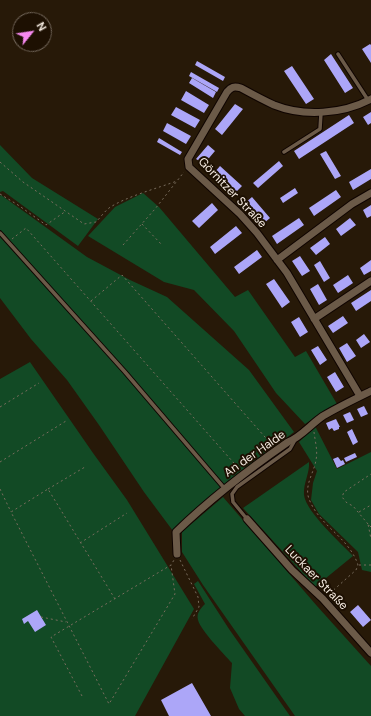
<!DOCTYPE html>
<html>
<head>
<meta charset="utf-8">
<style>
	body { margin:0 }
	#map { position:relative; width:371px; height:716px; overflow:hidden; background:#271908; font-family:"DM Sans",sans-serif }
	canvas { display:block }
	.north { position:absolute; left:12px; top:12px; width:40px; height:40px; box-sizing:border-box; background:#1d1002; border:1px solid #74685c; border-radius:50%; rotate:60deg; font-size:11px; font-weight:700; line-height:16px; text-align:center; color:#f6ece2 }
	.north::after { content:''; display:block; margin:auto; width:14px; height:18px; background:#f589ef; clip-path:polygon(50% 0,100% 100%,50% 72%,0 100%) }
</style>
</head>
<body>
<div id="map">
<canvas width="371" height="716"></canvas>
<div class="north">N</div>
</div>
<script>
const context = document.querySelector('canvas').getContext('2d');
context.lineJoin = 'round';
function fill(path, color) { context.fillStyle = color; context.fill(path, 'evenodd'); }
function strokePath(path, color, width, dash) { context.strokeStyle = color; context.lineWidth = width; context.lineCap = dash ? 'butt' : 'round'; context.setLineDash(dash || []); context.stroke(path); }
function label(font, color, halo, rows, align = 'center') {
  context.font = font + ' "DM Sans",sans-serif'; context.lineWidth = 4; context.setLineDash([]); context.textBaseline = 'middle'; context.strokeStyle = halo; context.fillStyle = color; for (const [text, x, y, turn = 0] of rows) {
    context.save(); context.translate(x, y); context.rotate((+turn || 0) * Math.PI / 180); context.textAlign = isNaN(turn) ? turn : align; if (halo) context.strokeText(text, 0, 0); context.fillText(text, 0, 0); context.restore();
  }
}
const green = new Path2D(`
	M0,145L32,178L98,219L78,246L3,191L0,192Z
	M143,193L159,207L235,297L248,290L295,357L306,351L337,404L305,424L276,393L234,331L194,290L164,282L88,236L115,207Z
	M1,195L87,257L130,280L167,297L249,370L294,432L244,471L173,531L144,492L99,425L67,380L31,339L0,298V196Z
	M30,362L93,453L127,500L194,609L135,716H0V379Z
	M315,426L337,469L371,452V572L362,570L358,552L319,514L311,500L313,483L317,471L299,442Z
	M309,462C310,473 303,483 304,495C306,512 341,543 353,556L315,587L243,508Z
	M223,497L317,606L371,666V716H295L203,585L182,552V532Z
	M198,581L229,629L290,716H245L239,709L230,688L232,663C224,654 201,631 198,620C196,613 201,608 205,604L194,584Z`);
const building = new Path2D(`
	M370,44L371,45V63L362,49Z
	M331,54L353,88L345,93L324,60Z
	M197,61L225,77L223,81L195,65Z
	M292,66L314,99L306,104L284,71Z
	M191,72L219,88L217,92L189,76Z
	M192,78L216,92L213,98L189,83Z
	M186,91L209,105L204,113L181,100Z
	M235,104L243,109L222,135L215,129Z
	M176,107L200,120L195,128L171,115Z
	M371,112V123L368,125L363,117Z
	M349,115L354,123L299,159L294,151Z
	M167,123L191,136L186,144L163,131Z
	M159,138L182,152L180,155L157,142Z
	M208,145L215,151L204,164L196,159Z
	M326,151L341,176L335,179L320,154Z
	M279,161L283,166L258,188L253,183Z
	M220,166L242,186L235,193L214,173Z
	M371,169V179L353,190L349,182Z
	M295,188L298,193L283,203L280,198Z
	M336,190L341,197L314,216L309,208Z
	M252,197L270,218L263,224L245,203Z
	M212,203L218,210L199,228L192,221Z
	M371,205V216L367,218L363,210Z
	M299,218L304,225L277,244L272,236Z
	M350,218L356,225L341,236L336,229Z
	M236,226L242,233L215,254L210,247Z
	M325,237L330,244L316,255L310,248Z
	M257,250L262,257L239,274L234,267Z
	M300,256L310,271L302,276L292,261Z
	M371,260V271L364,275L360,268Z
	M320,261L330,278L324,282L314,265Z
	M348,275L353,283L338,293L333,285Z
	M274,279L290,302L282,308L266,284Z
	M318,284L327,300L319,305L310,289Z
	M371,290V301L356,311L351,303Z
	M343,316L348,323L333,333L328,326Z
	M299,317L308,332L300,337L291,322Z
	M364,334L370,342L361,348L356,340Z
	M347,343L356,356L347,362L339,348Z
	M318,346L327,360L320,365L311,350Z
	M335,372L344,387L336,392L327,377Z
	M364,406L368,414L361,417L357,409Z
	M350,412L354,420L347,423L343,415Z
	M336,419L340,427H339V429L334,431L332,428L329,430L326,423Z
	M352,429L358,442L353,445L347,432Z
	M355,453L357,457L346,462L344,458Z
	M338,457L341,461L343,460L345,464L337,468L333,459Z
	M358,605L371,620L363,627L350,612Z
	M37,610L46,625L35,632L28,621L24,624L22,619Z
	M192,683L211,716H169L161,700Z`);
const path = new Path2D(`
	M0,162L23,182L84,224L96,222C100,218 104,212 109,208C125,197 158,188 177,181
	M0,194L18,205L46,225L66,211
	M142,224L162,245
	M12,239L26,228L240,470
	M123,245L155,209L184,172
	M91,301L122,275L272,445
	M0,407L39,383
	M314,432C315,441 318,451 316,460C314,473 304,485 309,499C320,527 349,537 358,565L356,570L328,595
	M0,462L66,421
	M0,489L11,512
	M48,489L85,467
	M359,512L371,505
	M368,524L353,506L347,503L342,497L344,492L371,474
	M371,527L368,524L371,539
	M80,543L127,513
	M180,560L198,597L199,607L192,619
	M359,565H371
	M115,599L48,489L11,512L109,704L175,594L171,565
	M41,617L66,622
	M82,696L51,637L171,565L174,560`);
const lane = new Path2D(`
	M338,54L368,100
	M284,152L320,129L321,113
	M0,233L125,372L225,489
	M247,519L233,502L232,494L237,487L290,449L295,440`);
const street = new Path2D(`
	M277,260L352,204L371,193
	M314,319L371,281
	M360,396L287,273L257,233L240,214L189,167L188,159L227,92C231,87 234,86 241,88C252,94 263,100 274,105C304,117 343,114 371,99
	M247,519L292,570L323,599L371,653
	M177,554L176,532C210,499 249,469 288,442C301,437 311,424 323,416C338,407 355,399 371,391`);
const streetNames = [
	["Görnitzer Straße",232,193,46],
	["An der Halde",255,454,-35],
	["Luckaer Straße",316,578,46]
];
fill(green, '#124a25');
fill(building, '#aca6f8');
strokePath(lane, '#0f0400', 5.5);
strokePath(street, '#0f0400', 9);
strokePath(path, '#796d5e', 1, [2, 3]);
strokePath(lane, '#6b5a48', 3.5);
strokePath(street, '#6b5a48', 7);
label('12px', '#f6ece2', '#1d1002', streetNames);
</script>
</body>
</html>
